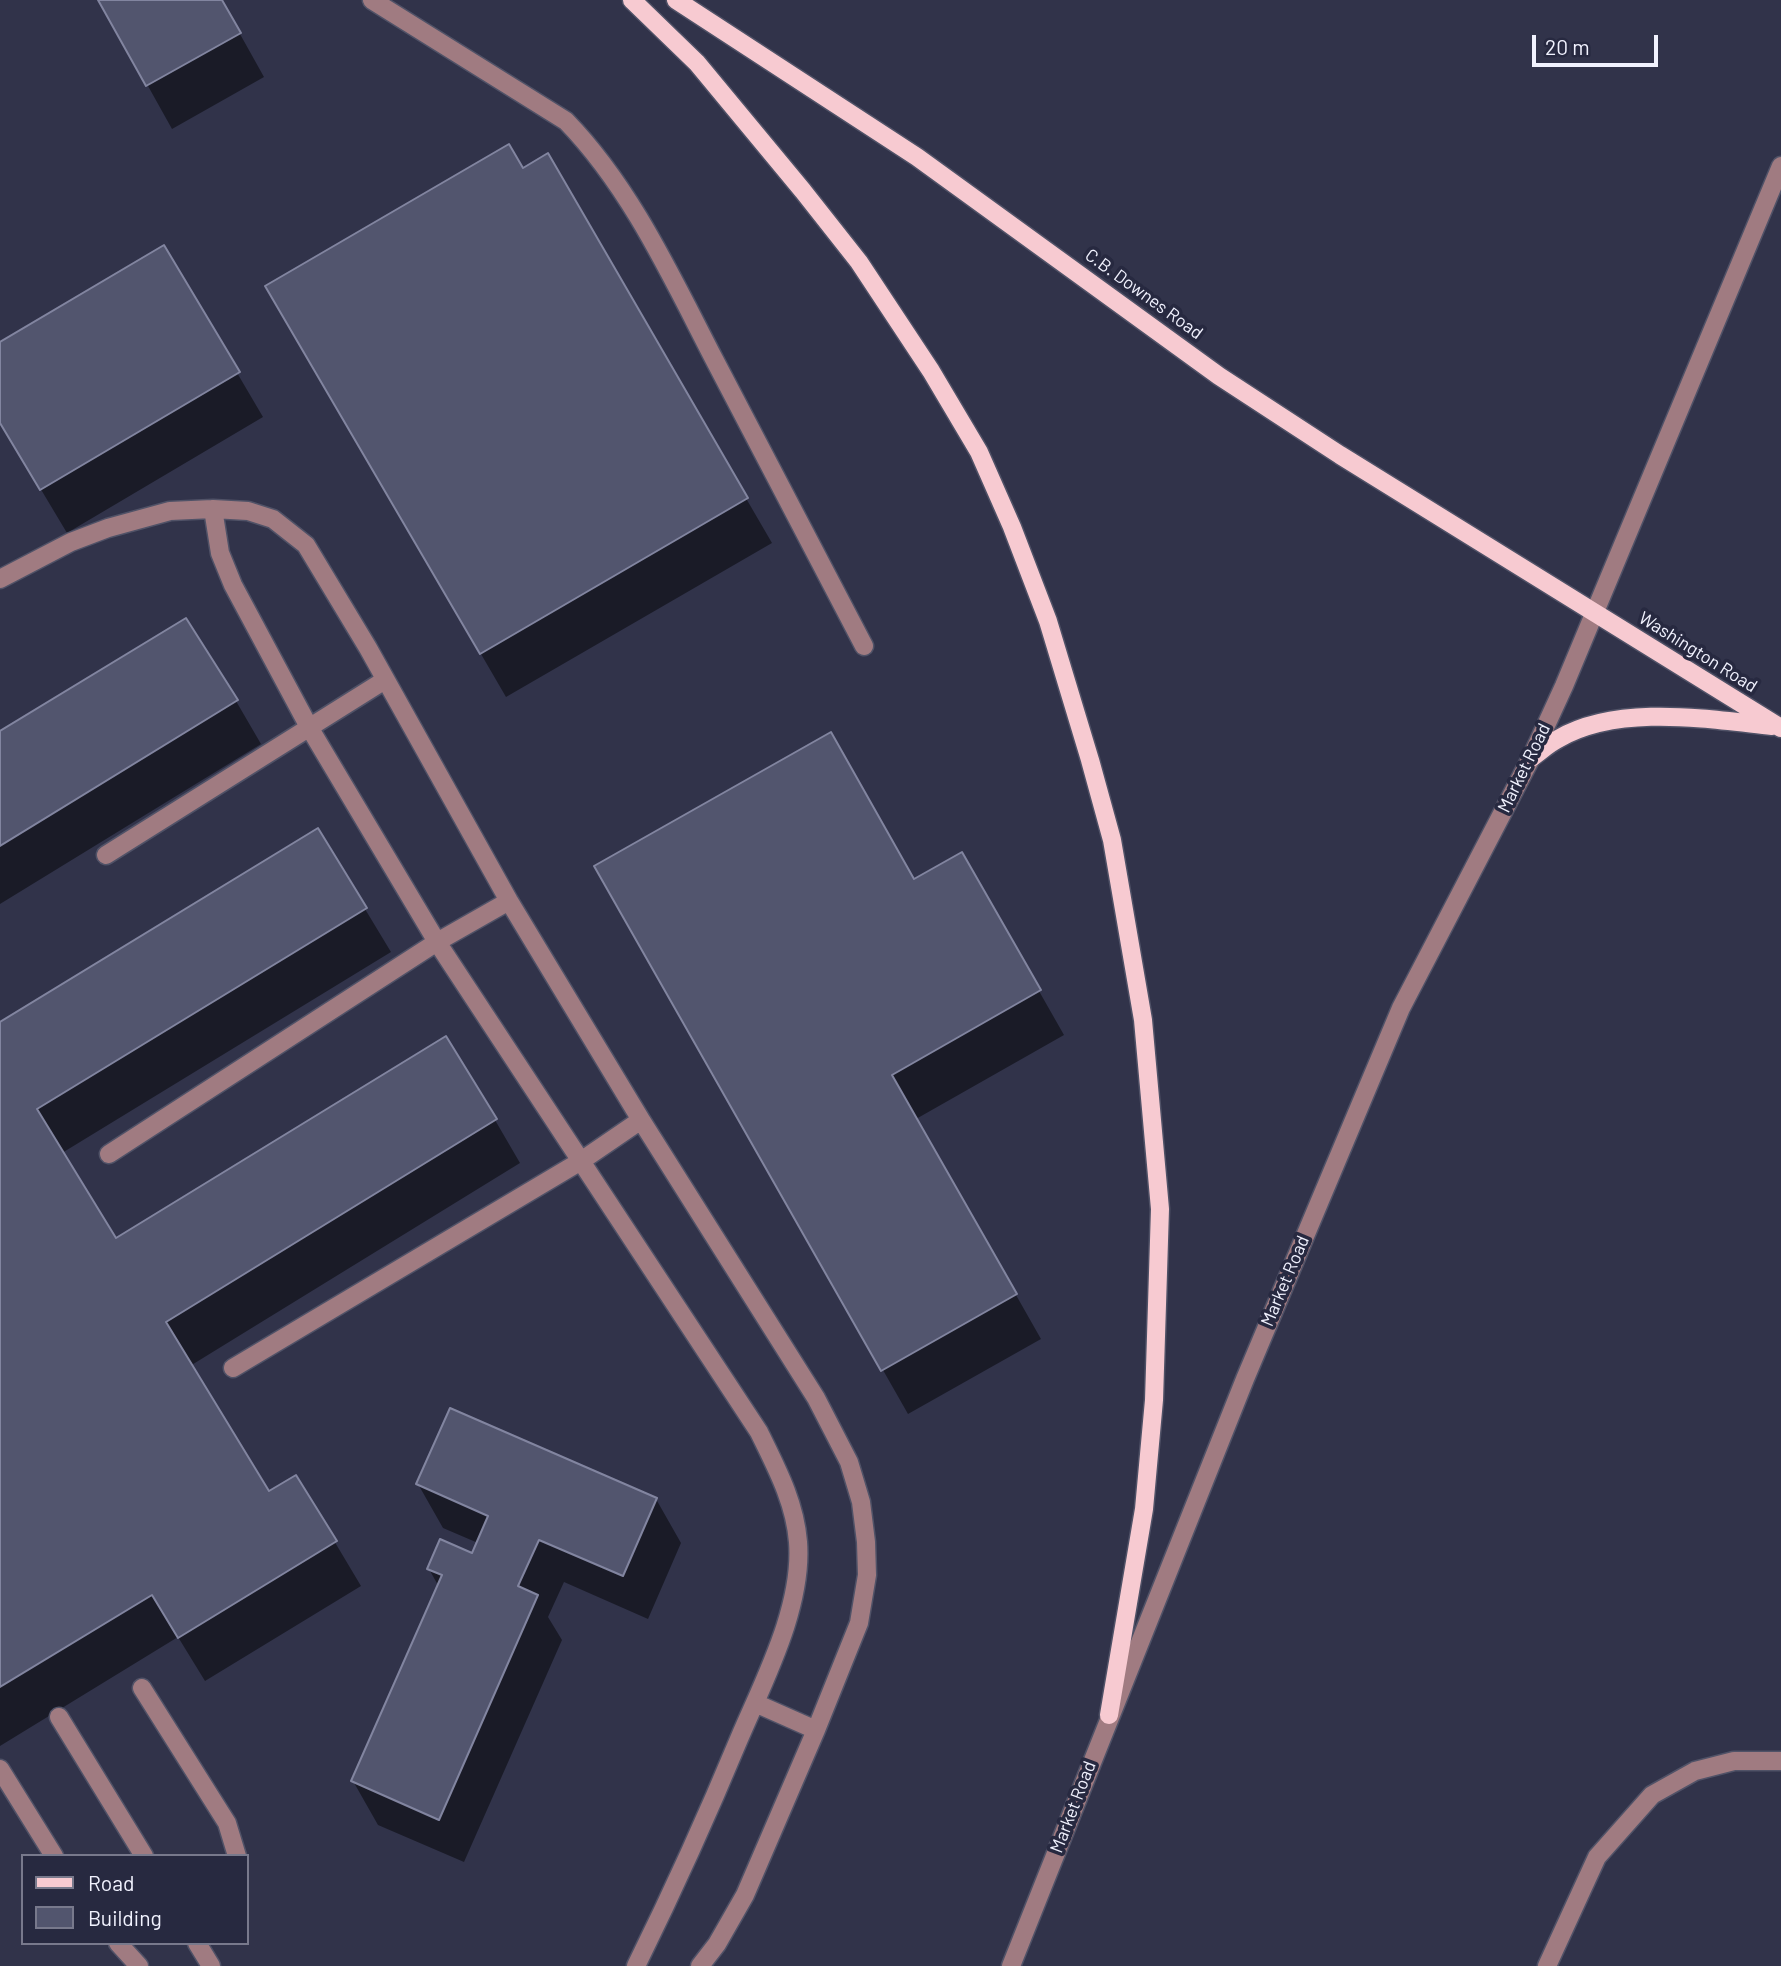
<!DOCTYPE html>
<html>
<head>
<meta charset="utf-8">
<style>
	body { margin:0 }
	#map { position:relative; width:1781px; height:1966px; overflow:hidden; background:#31334a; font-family:Barlow,sans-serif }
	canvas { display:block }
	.legend { position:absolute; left:21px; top:1854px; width:228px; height:91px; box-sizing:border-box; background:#272940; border:2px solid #78798c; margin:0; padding:9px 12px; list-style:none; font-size:21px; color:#f1f2fe }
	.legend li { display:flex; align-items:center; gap:14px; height:35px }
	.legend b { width:35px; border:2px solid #78798c }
	.scale { position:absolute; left:1532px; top:35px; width:126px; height:32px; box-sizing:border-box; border:4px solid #f1f2fe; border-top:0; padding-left:9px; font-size:21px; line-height:24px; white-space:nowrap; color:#f1f2fe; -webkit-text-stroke:5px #272940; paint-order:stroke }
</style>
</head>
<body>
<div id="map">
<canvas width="1781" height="1966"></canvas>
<ul class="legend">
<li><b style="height:9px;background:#f7cad1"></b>Road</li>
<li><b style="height:19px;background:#52556e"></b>Building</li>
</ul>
<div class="scale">20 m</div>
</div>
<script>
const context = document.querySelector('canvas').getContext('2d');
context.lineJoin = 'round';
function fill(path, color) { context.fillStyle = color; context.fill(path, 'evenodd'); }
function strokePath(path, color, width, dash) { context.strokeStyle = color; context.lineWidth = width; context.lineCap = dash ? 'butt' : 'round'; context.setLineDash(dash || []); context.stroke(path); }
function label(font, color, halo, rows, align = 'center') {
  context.font = font + ' Barlow,sans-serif'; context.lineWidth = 7; context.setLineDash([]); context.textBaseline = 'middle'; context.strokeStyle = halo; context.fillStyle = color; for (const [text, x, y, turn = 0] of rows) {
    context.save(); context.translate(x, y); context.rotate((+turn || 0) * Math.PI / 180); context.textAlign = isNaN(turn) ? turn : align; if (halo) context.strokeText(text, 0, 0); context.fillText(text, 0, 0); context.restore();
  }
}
const shadow = new Path2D(`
	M100,0H221L264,77L172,129Z
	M547,156L772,543L506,697L267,286L522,170Z
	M163,247L263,417L67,533L0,421V344Z
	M236,701L261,744L0,904V733Z
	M961,854L1064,1035L916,1119L1041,1339L908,1414L596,866L914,881Z
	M365,909L391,952L62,1153L116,1240L495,1120L520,1163L190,1366L268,1493L296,1477L361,1586L205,1681L178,1637L0,1746V1024Z
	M418,1484L656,1499L681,1543L648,1619L564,1582L548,1617L562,1640L464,1862L378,1825L353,1781L439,1587L429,1569L473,1555L478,1543L443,1528Z`);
const building = new Path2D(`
	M98,0H222L241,33L146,86Z
	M509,144L523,168L548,153L748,498L480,654L265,286Z
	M164,245L240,372L40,490L0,423V342Z
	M186,618L238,700L0,846V731Z
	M831,732L914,879L962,852L1041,990L892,1075L1017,1294L881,1371L594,866Z
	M318,828L367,908L37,1109L116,1238L446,1036L497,1119L166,1322L269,1491L296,1475L337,1541L178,1638L152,1595L0,1687V1022Z
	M450,1408L657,1498L623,1576L539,1540L518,1586L538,1595L439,1820L351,1781L442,1575L427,1569L440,1539L472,1553L488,1516L416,1484Z`);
const minor = new Path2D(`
	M372,0L566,121C631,188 671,276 714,359C764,454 814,550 864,646
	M213,509L220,553L233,585L309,727L437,942L759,1432C776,1467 795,1502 798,1542C803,1607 764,1680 739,1739C707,1816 673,1891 636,1966
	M0,579L71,542L108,528L170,511L213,509L248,511L273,519L306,545L368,648L509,901L641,1120L816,1398L849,1462L861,1502L866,1542L867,1575L859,1623L816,1730L745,1895L717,1944L700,1966
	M106,855L385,680
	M109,1154L437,942L509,901
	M233,1368L581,1161L641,1120
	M142,1688L227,1823L237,1856
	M755,1703L816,1730
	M59,1717L144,1856
	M0,1769L54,1856
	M118,1943L139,1966
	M197,1943L211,1966
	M1011,1966L1245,1379L1401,1008L1531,758L1564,686L1781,166
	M1547,1966L1597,1857L1652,1795L1695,1771L1734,1761H1781`);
const major = new Path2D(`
	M632,0L697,63L803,191L859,262L931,371L979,452L1012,527L1048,621L1090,760L1112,840L1143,1020L1160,1209L1154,1400L1144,1509L1109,1715
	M676,0L917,157L1219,376L1340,455L1781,728
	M1531,758C1540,752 1548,744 1558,739C1618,704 1706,719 1772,726`);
const streetNames = [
	["C.B. Downes Road",1144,294,36],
	["Washington Road",1698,652,32],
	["Market Road",1524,768,-64],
	["Market Road",1285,1281,-67],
	["Market Road",1073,1807,-69]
];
fill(shadow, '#0007');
fill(building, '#52556e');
strokePath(building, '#8285a0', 2);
strokePath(minor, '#505267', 21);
strokePath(major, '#505267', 21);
strokePath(minor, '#a07b81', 18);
strokePath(major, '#f7cad1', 18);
label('18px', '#f1f2fe', '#272940', streetNames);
</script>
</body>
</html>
